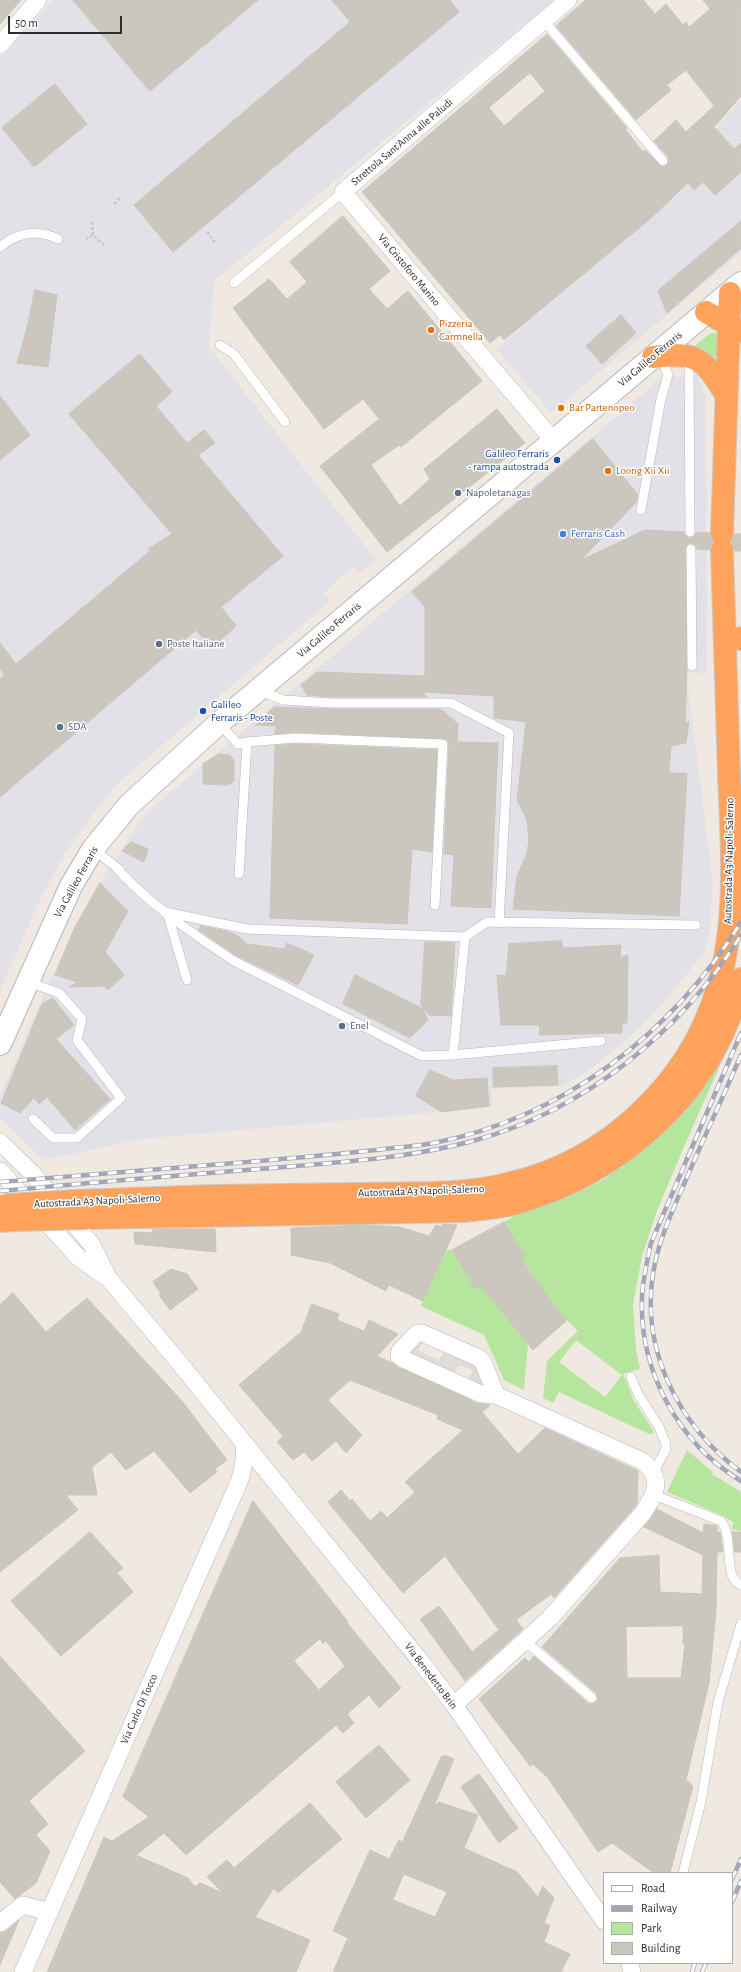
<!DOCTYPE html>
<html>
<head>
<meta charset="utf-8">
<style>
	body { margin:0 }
	#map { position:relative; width:741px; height:1972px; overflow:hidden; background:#efe9e1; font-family:"Alegreya Sans",sans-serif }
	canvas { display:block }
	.legend { position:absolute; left:603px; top:1872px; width:130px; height:92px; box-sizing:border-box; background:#fff; border:1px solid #ababab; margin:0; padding:5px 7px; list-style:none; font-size:12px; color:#2e2e2e }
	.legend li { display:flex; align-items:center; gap:8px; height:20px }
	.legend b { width:20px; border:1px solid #ababab }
	.scale { position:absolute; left:8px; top:16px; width:114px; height:18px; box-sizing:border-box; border:2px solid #2e2e2e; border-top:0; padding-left:5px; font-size:12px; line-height:14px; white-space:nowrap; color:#2e2e2e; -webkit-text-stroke:3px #fff; paint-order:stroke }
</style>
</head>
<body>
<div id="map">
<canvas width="741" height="1972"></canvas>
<ul class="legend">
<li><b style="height:5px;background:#fff"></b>Road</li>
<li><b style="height:5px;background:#a3a6b8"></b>Railway</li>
<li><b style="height:11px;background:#b6e59e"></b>Park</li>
<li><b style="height:11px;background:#cbc7bf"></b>Building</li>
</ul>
<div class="scale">50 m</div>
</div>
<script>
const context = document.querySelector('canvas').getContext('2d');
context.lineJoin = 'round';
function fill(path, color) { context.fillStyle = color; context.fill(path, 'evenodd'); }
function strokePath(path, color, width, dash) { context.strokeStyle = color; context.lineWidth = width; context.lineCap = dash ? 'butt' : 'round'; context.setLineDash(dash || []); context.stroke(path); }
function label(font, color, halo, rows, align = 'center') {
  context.font = font + ' "Alegreya Sans",sans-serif'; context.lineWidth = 3; context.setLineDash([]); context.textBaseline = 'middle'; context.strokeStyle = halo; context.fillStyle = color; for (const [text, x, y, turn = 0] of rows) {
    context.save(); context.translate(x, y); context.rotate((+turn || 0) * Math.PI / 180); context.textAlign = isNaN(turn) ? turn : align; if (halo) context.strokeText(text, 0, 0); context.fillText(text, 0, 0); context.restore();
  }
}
const industrial = new Path2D(`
	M54,0H553L214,281L209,347L376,560L357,574L353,566L323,594L330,601L115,786L95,811L64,855L37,906L0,991V58Z
	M741,100V252L551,413L496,349L683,190L681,167Z
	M697,375L706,397L707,674L686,671L713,884L709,939L702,955L661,1006L634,1033L591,1069L560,1087L491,1089L493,1107L142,1139L43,1160L0,1118V1095L50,980L106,873L146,813L663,377Z`);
const green = new Path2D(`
	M711,333L718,334V360L693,347Z
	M741,1009V1018L679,1158L657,1211L642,1256L633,1305L636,1350L640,1369L623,1374L634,1401L653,1430V1434H649L559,1392L553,1403L543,1398L547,1361L578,1331L567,1320L566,1321L521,1260L525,1257L504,1222L525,1210L578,1192L601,1181L623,1166L644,1149L668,1126ZM576,1340L622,1375L605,1397L559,1362Z
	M446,1250H452L475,1289L481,1286L528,1344L524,1390L504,1380L484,1335L421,1306Z
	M687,1450L713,1472L712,1474L741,1492V1531L732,1529L733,1522L724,1516L667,1492Z`);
const plaza = new Path2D(`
	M419,1339L425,1340L418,1350L438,1360L447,1350L478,1364L485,1388L467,1380L473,1371L460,1365L452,1374L409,1355L407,1351Z`);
const building = new Path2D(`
	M0,0H21L0,24Z
	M73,0H258L150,91Z
	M332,0H450L459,12L173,252L134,205L350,22Z
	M586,0H643L655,14L666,4L683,25L686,22L689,27L710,9L703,0H741V96L714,127L734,149L741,143V172L715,195L703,182L694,190L688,183L650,219L504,340L500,335L490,343L362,192L547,34L627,128L625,129L643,152L645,150L661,166L667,165L668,157L654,141L676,120L686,132L714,106L686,70L667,85L671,90L636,120L556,26ZM530,73L545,91L504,126L489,108Z
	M55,84L87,124L34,167L2,128Z
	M343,216L390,271L369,289L387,309L408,291L482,381L401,447L399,445L371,465L400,506L430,479L424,469L497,409L525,443L387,552L320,466L379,419L363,399L324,429L233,308L269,279L287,299L307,282L290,262Z
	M741,221V248L667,313L658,291Z
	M35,290L57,295L48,367L17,363L28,324Z
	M621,315L636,333L602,364L586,346Z
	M140,354L172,392L156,406L187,443L204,430L215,443L198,455L283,556L221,607L236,626L212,648L196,630L0,797V679L5,675L0,668V643L16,664L150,551L148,549L172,534L69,414Z
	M0,396L30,435L0,460Z
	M593,439L638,495L636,502L581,560L645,530L684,532L685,535L690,538L693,537L696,532L710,533L713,542L710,550L697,549L696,546L691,543L688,544L685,549L687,669L685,723L689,722L686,743L671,746L669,773H687L679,916L513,909L517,876L526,856L529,842L527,820L517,800L526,722L494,718V696L422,692L427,697H332L307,695L301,685L317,672L425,676V607L412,592Z
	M735,534H741V551H735L731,542Z
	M274,707L332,709H441L458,724L457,742L498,743L491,908L451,906L454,855L444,854L449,744L447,739L295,732L275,734L276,726L256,725Z
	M295,744L437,750L432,852L412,849L407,924L270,918L275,746Z
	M219,754L230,755L234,761V781L228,785L203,784V764Z
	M131,842L148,849L144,862L122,851Z
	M100,883L128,911L105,952L124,975L108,990L105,986L69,987L78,982L55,975L74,929Z
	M201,926L226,931L237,935L247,944L284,949L287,943L314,955L298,985L237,956L199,930Z
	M562,941L563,948L621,945L620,958L628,955L627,1023H622V1033L540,1035L539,1025H501L497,975L506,976L509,944Z
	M425,942L455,943L451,1016L429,1015L421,1005Z
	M355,975L423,1009L428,1020L410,1038L343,1004Z
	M53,998L74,1025L56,1039L110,1099L75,1130L47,1097L39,1104L34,1098L20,1113L1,1103L42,1004Z
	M557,1066L558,1085L493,1087V1068Z
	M430,1070L453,1080L487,1078L489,1106L442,1112L416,1096Z
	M504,1222L525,1257L521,1260L566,1321L533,1350L481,1286L475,1289L452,1250Z
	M443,1224L457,1225L423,1301L389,1285L386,1291L330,1263L291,1255V1228L365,1225L400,1227L429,1236L436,1225L441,1227Z
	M153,1229H215L216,1252L135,1244L134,1232L153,1233Z
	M171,1269L187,1274L198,1289L170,1310L159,1295L161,1294L153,1282Z
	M13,1293L46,1332L87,1298L182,1401L227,1460L215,1469L217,1472L190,1493L154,1451L126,1470L111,1452L92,1467L97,1495H66L78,1510L0,1572V1305Z
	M312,1304L339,1314L337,1320L364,1331L369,1320L398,1334L377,1356L477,1403L490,1405L482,1412L518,1454L545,1428L638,1471L637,1504L635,1507L554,1598L551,1594L516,1620L523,1629L465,1681L420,1619L439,1606L472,1652L499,1630L445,1556L403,1593L328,1502L341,1490L350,1501L352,1499L370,1521L381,1511L387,1518L415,1492L405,1482L463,1430L437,1419L438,1415L350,1380L328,1400L362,1435L346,1453L336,1441L312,1461L304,1452L293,1460L277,1442L283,1436L239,1385L301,1332Z
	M253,1501L348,1622L347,1623L401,1688L379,1708L369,1695L347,1714L354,1723L343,1733L336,1725L186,1855L164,1833L136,1855L188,1878L195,1887L200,1883L223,1893L207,1877L227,1860L234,1868L310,1803L342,1839L278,1893L274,1888L255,1917L310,1940L296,1972H47L104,1837L112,1841L149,1817L123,1797ZM320,1639L323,1644L326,1641L345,1666L319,1690L294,1661Z
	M657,1509L703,1533L704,1524L717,1526V1532H720L721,1538L723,1552H717L716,1611L709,1683L686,1780L693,1786L670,1873H654L612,1843L598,1852L548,1778L533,1764L530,1766L479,1699L525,1658L529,1662L534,1656L588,1703L591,1704L596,1702L598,1699L596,1693L542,1647L620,1558L659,1555L660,1592L702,1594L703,1555L644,1527ZM683,1626V1643H685L681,1678H627L626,1627Z
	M90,1532L123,1568L117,1573L133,1592L61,1656L11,1601Z
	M732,1532H741V1552H735Z
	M0,1656L85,1751L29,1801L48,1824L36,1835L50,1851L36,1883L15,1899L0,1882Z
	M379,1745L410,1780L366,1818L336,1782Z
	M442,1756H447L454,1759L434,1806L439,1802L478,1815L464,1848L517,1872L538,1897L543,1886L554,1898L544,1923L550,1926L544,1942L570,1954L561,1972H333L348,1938L333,1931L370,1850L389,1859L399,1840L402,1842ZM404,1874L447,1892L435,1917L393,1900Z
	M479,1774L518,1828L499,1843L461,1787Z
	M19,1920L0,1965V1933L6,1931Z`);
const path = new Path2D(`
	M114,204L120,198
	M92,222L93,235
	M207,232L216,244
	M86,239L93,235L105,246`);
const service = new Path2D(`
	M544,21L663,161
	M0,247C18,232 37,229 58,239
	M234,283L343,192
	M220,345L234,354L285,422
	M689,357L690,532
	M641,510L661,399L668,375L661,357
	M691,549L692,666
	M259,690L283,700L332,703H451L509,733L499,923
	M219,723L238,744L247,742L295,738L443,744L435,905
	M93,849L120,870
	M116,867C146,902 196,936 234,961L422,1056L453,1055L601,1041
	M239,874L247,742
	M167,912L187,980
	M170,913L247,929L465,937L487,922L696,925
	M28,982L59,993L82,1019L77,1040L121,1098L77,1138H53L33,1119
	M453,1055L465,937
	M631,1377L638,1394L659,1427L666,1444V1449L654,1472
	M654,1495L721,1521C735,1538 722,1578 741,1585
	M526,1642L592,1698
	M683,1873L701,1802L718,1702L741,1624`);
const minor = new Path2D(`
	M0,45L38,0
	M553,440L343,192L568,0
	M0,1142L32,1173L92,1245L108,1277
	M0,1171L78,1257L109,1279L177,1360L418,1658L454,1705L604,1921
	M454,1705L550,1618L643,1513C656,1493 664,1478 642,1461L496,1395L481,1394L403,1359L399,1356L400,1351L417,1333H422L479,1358L483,1362L496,1395
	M0,1923L23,1905L50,1912
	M630,1963L632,1972
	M23,1972L239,1482C244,1469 245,1457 244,1443`);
const secondary = new Path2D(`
	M0,1044L71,886L93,849L129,805L219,723L741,283`);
const motorway = new Path2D(`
	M706,312L740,331
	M653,357C696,351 705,359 726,395
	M722,534L730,293
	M741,638V639
	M75,1201L213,1196L434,1193C460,1192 486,1190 511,1183C606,1161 689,1084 717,990C738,921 732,846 729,775C727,700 724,625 722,550
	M87,1218L465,1211C481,1209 498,1208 513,1204C621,1174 716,1091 741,979
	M0,1221L17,1220`);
const rail = new Path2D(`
	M741,1033L651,1243C647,1261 643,1279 642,1297C639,1370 678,1443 741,1481
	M741,1055C724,1095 705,1135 688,1175C675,1205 660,1236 654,1268C639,1348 678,1425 741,1472
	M0,1182C87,1175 174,1168 260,1161C302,1157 343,1154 384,1149C401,1147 418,1146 434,1143C564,1117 672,1034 741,922
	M0,1191C86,1183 173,1176 259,1169C329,1163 409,1159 476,1140C585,1110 682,1031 741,935
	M732,1879L741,1859
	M732,1902L741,1881
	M692,1972L695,1963
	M702,1972L706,1963`);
const motorwayBridge = new Path2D(`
	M6,1205L75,1201
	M17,1220L87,1218`);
const markers = [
	[431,330,4,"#e8710a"],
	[561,408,4,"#e8710a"],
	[557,460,4,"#1a4fb4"],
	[608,471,4,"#e8710a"],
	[458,493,4,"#5c6f8a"],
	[563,534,4,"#3f7fe0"],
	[159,644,4,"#5c6f8a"],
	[203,711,4,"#1a4fb4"],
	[60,727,4,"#5c6f8a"],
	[342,1026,4,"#5c6f8a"]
];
const streetNames = [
	["Strettola Sant'Anna alle Paludi",402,142,-40],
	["Via Cristoforo Marino",409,270,50],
	["Via Galileo Ferraris",650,359,-40],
	["Via Galileo Ferraris",329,630,-40],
	["Autostrada A3 Napoli-Salerno",729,861,-89],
	["Via Galileo Ferraris",76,882,-61],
	["Autostrada A3 Napoli-Salerno",421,1191,-2],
	["Autostrada A3 Napoli-Salerno",97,1201,-3],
	["Via Benedetto Brin",431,1676,53],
	["Via Carlo Di Tocco",139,1709,-66]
];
const foodNames = [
	["Pizzeria",439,324],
	["Carmnella",439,337],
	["Bar Partenopeo",569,408],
	["Loong Xii Xii",616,471]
];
const transitNames = [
	["Galileo Ferraris",549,454],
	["- rampa autostrada",549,467],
	["Galileo",211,705,"left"],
	["Ferraris - Poste",211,718,"left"]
];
const serviceNames = [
	["Napoletanagas",466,493],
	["Poste Italiane",167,644],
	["SDA",68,727],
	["Enel",350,1026]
];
const shopNames = [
	["Ferraris Cash",571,534]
];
fill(industrial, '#e3e1e8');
fill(green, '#b6e59e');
fill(plaza, '#dfdcd8');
fill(building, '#cbc7bf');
strokePath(building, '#cbc5ba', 1);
strokePath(service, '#b4b7c1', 10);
strokePath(minor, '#b4b7c1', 18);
strokePath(secondary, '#b4b7c1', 24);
strokePath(motorway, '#c9c9c9', 24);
strokePath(path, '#c9c9c9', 2.5, [3, 2]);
strokePath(service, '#fff', 9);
strokePath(minor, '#fff', 17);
strokePath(secondary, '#fff', 22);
strokePath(motorway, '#ffa35c', 22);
strokePath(rail, '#a3a6b8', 4.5);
strokePath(rail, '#fff', 3, [9]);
strokePath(motorwayBridge, '#c9c9c9', 24, []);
strokePath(motorwayBridge, '#ffa35c', 22);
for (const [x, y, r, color] of markers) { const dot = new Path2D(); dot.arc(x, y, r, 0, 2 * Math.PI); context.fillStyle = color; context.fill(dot); strokePath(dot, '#fff', 1.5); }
label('11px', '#2e2e2e', '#fff', streetNames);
label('11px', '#c56008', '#fff', foodNames, 'left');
label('11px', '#164399', '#fff', transitNames, 'right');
label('11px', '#4e5e75', '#fff', serviceNames, 'left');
label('11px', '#366cbe', '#fff', shopNames, 'left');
</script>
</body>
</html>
